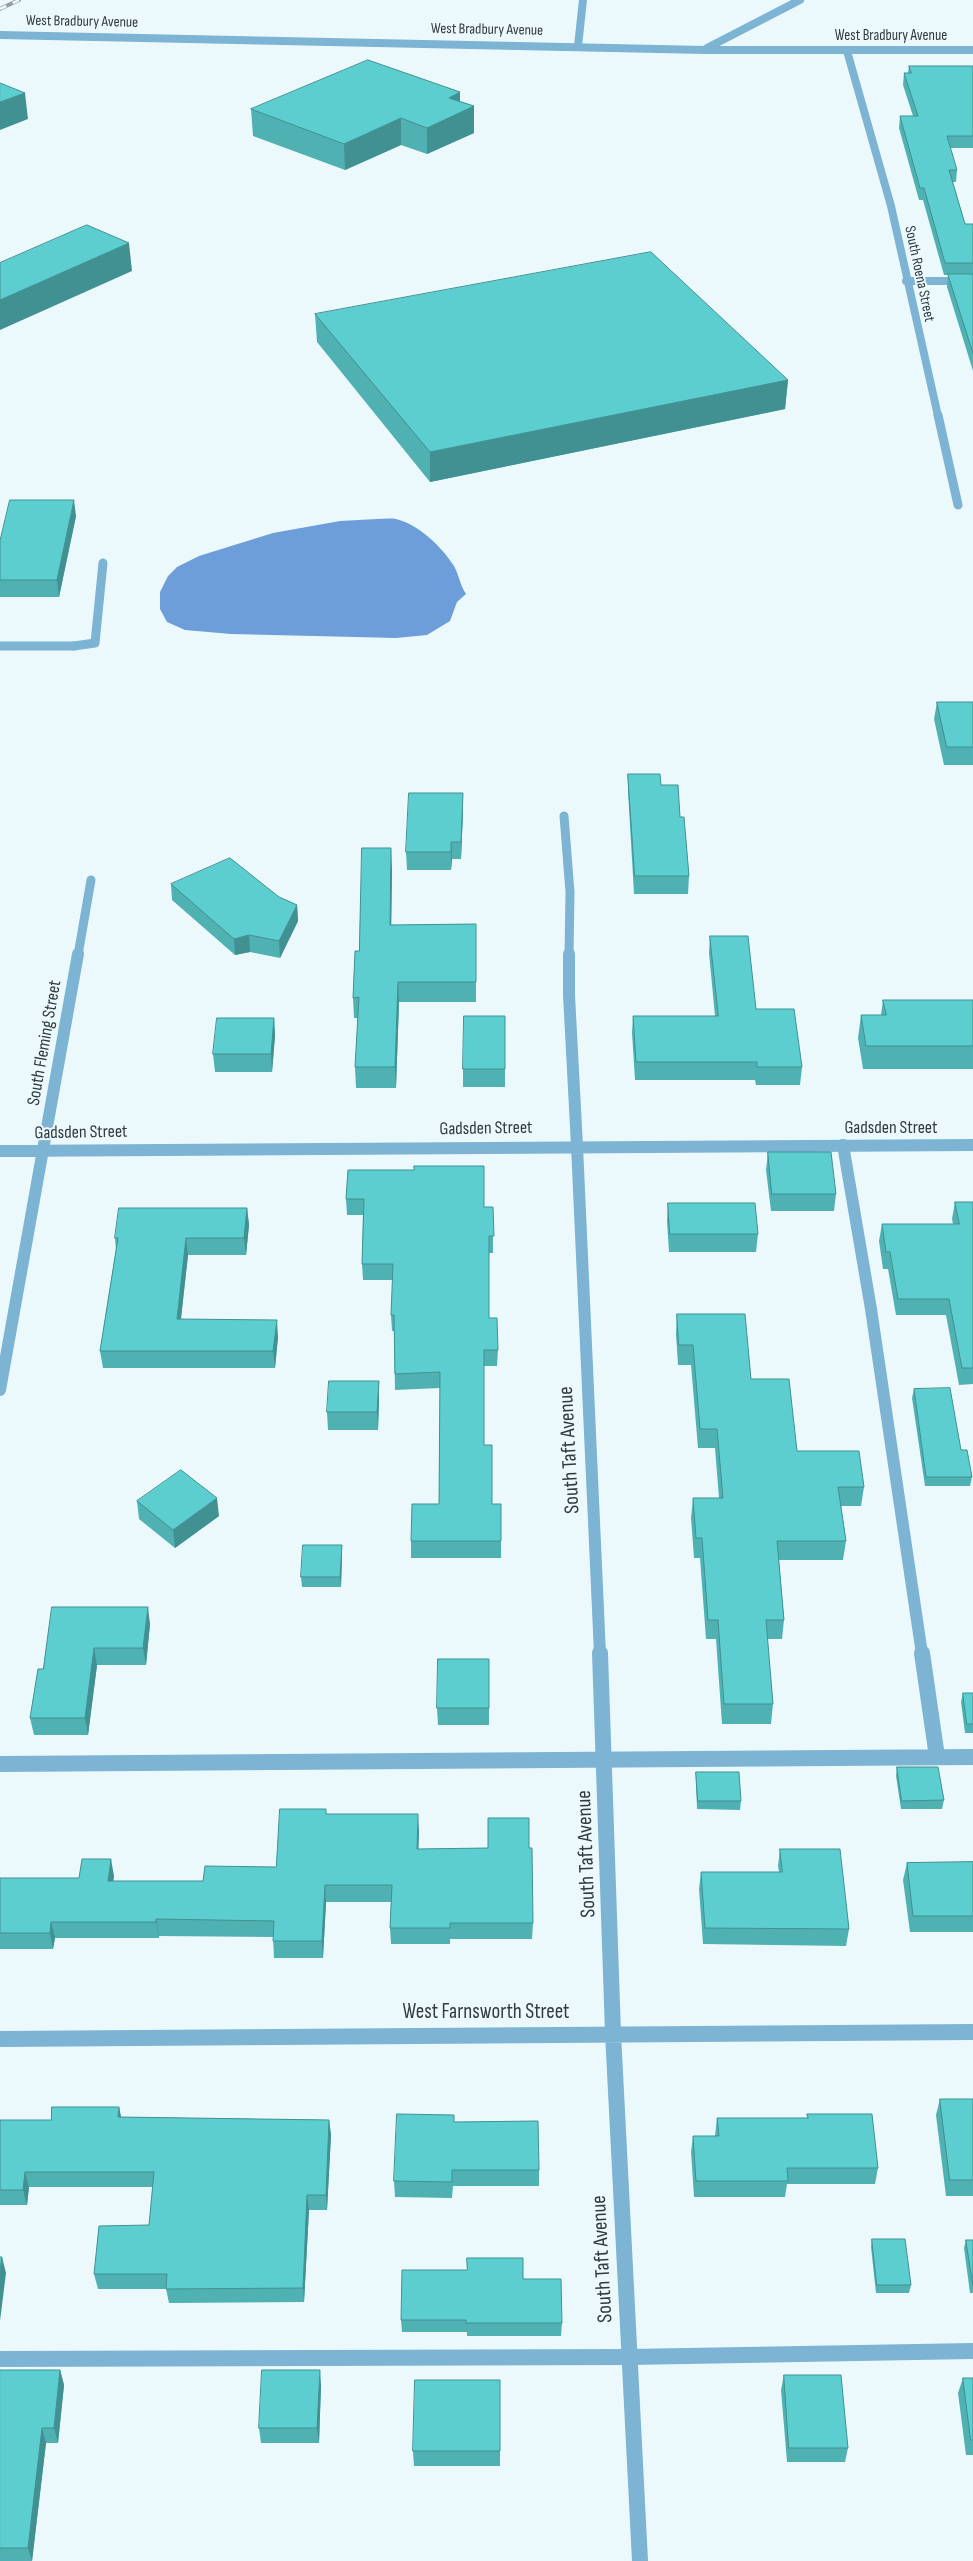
<!DOCTYPE html>
<html>
<head>
<meta charset="utf-8">
<style>
	body { margin:0 }
	canvas { display:block; background:#ecf9fc }
</style>
</head>
<body>
<canvas width="973" height="2561"></canvas>
<script>
const context = document.querySelector('canvas').getContext('2d');
context.lineJoin = 'round';
function fill(path, color) { context.fillStyle = color; context.fill(path, 'evenodd'); }
function strokePath(path, color, width, dash) { context.strokeStyle = color; context.lineWidth = width; context.lineCap = dash ? 'butt' : 'round'; context.setLineDash(dash || []); context.stroke(path); }
function label(font, color, halo, rows, align = 'center') {
  context.font = font + ' "Sofia Sans Condensed",sans-serif'; context.lineWidth = 4; context.setLineDash([]); context.textBaseline = 'middle'; context.strokeStyle = halo; context.fillStyle = color; for (const [text, x, y, turn = 0] of rows) {
    context.save(); context.translate(x, y); context.rotate((+turn || 0) * Math.PI / 180); context.textAlign = isNaN(turn) ? turn : align; if (halo) context.strokeText(text, 0, 0); context.fillText(text, 0, 0); context.restore();
  }
}
const water = new Path2D(`
	M377,519C383,519 390,518 396,519C418,524 442,547 454,566C459,575 460,585 466,594L457,602L450,621L427,635L396,638L231,634L185,630L167,622L160,609V592L168,576L177,567L199,556L273,533L340,521Z`);
const laneFar3 = new Path2D(`
	M578,46L583,0`);
const laneFar2 = new Path2D(`
	M74,646L95,643L103,563
	M564,816L570,892L569,955`);
const laneFar1 = new Path2D(`
	M569,954V995L577,1146
	M843,1145L871,1309L922,1654`);
const lane = new Path2D(`
	M922,1653L937,1757
	M0,1764L973,1757
	M0,2359L630,2357L973,2351`);
const streetFar3 = new Path2D(`
	M0,35L705,50H973
	M707,48L800,0
	M847,51L891,206L938,416
	M906,281H973`);
const streetFar2 = new Path2D(`
	M938,415L958,505
	M0,646H74
	M78,955L91,880`);
const streetFar1 = new Path2D(`
	M577,1146L600,1654
	M0,1151L973,1145
	M0,1390L78,954`);
const street = new Path2D(`
	M600,1653L613,2033L640,2561
	M0,2039L973,2032`);
const rail = new Path2D(`
	M0,9L19,0`);
const wall = new Path2D(`
	M909,66H973V148H950L957,170L956,182H953L965,224H973V371L947,287L948,275H944L923,200H919L899,128L900,116H913L903,85L904,73H908Z
	M460,92V102L474,106V133L427,154L401,145L345,170L253,136L251,109Z
	M315,314L788,380L785,409L430,482L317,342Z
	M76,516L59,597H0V541Z
	M937,702H973V765H944L934,719Z
	M628,774L661,785L680,817L689,876L688,894H634L628,791Z
	M463,810L461,859H452L451,870H407L406,852Z
	M392,869L391,925L476,924V1002H399L396,1088H356L355,1067L358,1018H354L353,998L359,951Z
	M171,884L279,897L297,905L298,921L280,958L250,952L235,955L172,900Z
	M710,936L756,1009L802,1067L800,1085H756L755,1080H635L632,1033L633,1016H715L709,953Z
	M883,1000H973V1069H863L858,1038L861,1015H881Z
	M505,1016V1087H463V1069Z
	M274,1018L275,1036L272,1072H215L213,1054Z
	M768,1152L836,1194L834,1211H771L766,1170Z
	M348,1170L484,1207H493V1253H489V1318L498,1350L497,1366H484V1445L492,1504H501V1558H411V1541L439,1504L440,1388L395,1390L394,1331H392L391,1315L393,1280H363L362,1264L363,1215H347L346,1199Z
	M955,1202H973V1384L959,1385L946,1315H896L888,1269H883L879,1241L882,1224H953L952,1219Z
	M668,1203L758,1234L756,1252H669L667,1221Z
	M247,1208L249,1225L246,1255H188L181,1319L278,1337L275,1368H103L100,1351L116,1250L115,1238Z
	M677,1314L751,1379L797,1451L864,1487L861,1506H841L846,1541L843,1560H779L784,1620L782,1639H767L773,1704L771,1724H722L716,1639H706L700,1558H694L691,1518L693,1498H719L715,1448H698L691,1365H678L676,1334Z
	M379,1381V1399L378,1430H328L327,1412Z
	M914,1389L961,1450L972,1477L970,1486H925L912,1398Z
	M137,1501L219,1516L175,1548L139,1519Z
	M342,1545V1555L341,1587H302L301,1577Z
	M150,1624L146,1665H97L88,1735H34L30,1718L43,1669Z
	M489,1659V1725H438L437,1708Z
	M963,1693H973V1733H965L961,1702Z
	M897,1767L944,1800L942,1809H901L896,1776Z
	M696,1772L741,1801L740,1810L697,1809L696,1781Z
	M326,1814L419,1831L418,1849L488,1848V1818L529,1848L533,1923L532,1939H450V1944H391L390,1928L391,1902H326L323,1958H274L273,1937L159,1936V1938H55L53,1949H0V1878H79L114,1876L113,1881H203L276,1867Z
	M780,1849L849,1929L846,1946L703,1944L699,1889L701,1872H779L778,1866Z
	M973,1862V1932H910L903,1880L907,1863Z
	M940,2099H973V2196H946L936,2115Z
	M119,2107L121,2117L329,2120L331,2135L327,2210H309L304,2302L169,2303L166,2289H98L94,2274L149,2225L153,2187H29L27,2205H0V2120H51Z
	M807,2114L878,2168L875,2184H787L785,2197H694L691,2152L693,2136H715L717,2118H807Z
	M454,2122L539,2170V2186H453L452,2198L395,2197L394,2181Z
	M872,2239L911,2285L909,2293H876L871,2247Z
	M966,2240H973V2293H970L964,2248Z
	M523,2279L562,2323L561,2336H467V2332H402L401,2320Z
	M0,2370H60L64,2385L58,2443H46L32,2561H0Z
	M784,2375L848,2448L845,2462H787L781,2390Z
	M963,2378H973V2455H966L958,2393Z
	M500,2380V2466H414L413,2451Z
	M321,2385L319,2443H261L259,2428Z`);
const shadedWall = new Path2D(`
	M460,92V113L474,106V133L427,154V128L449,98Z
	M25,93L28,119L0,130V102Z
	M401,118V145L345,170L344,144Z
	M129,243L132,271L0,330V300Z
	M788,380L785,409L430,482V452Z
	M74,500L76,516L59,597L57,580Z
	M463,793V810L461,859V842Z
	M451,842L452,859L451,870Z
	M391,848L392,869L391,946L390,925Z
	M297,905L298,921L280,958L279,941Z
	M249,935L250,952L235,955L234,939Z
	M398,982L399,1002L396,1088L395,1067Z
	M274,1018L275,1036L272,1072L271,1054Z
	M247,1208L249,1225L246,1255L244,1238Z
	M186,1238L188,1255L179,1335L177,1319Z
	M277,1320L278,1337L275,1368L273,1351Z
	M379,1381V1399L378,1430L377,1412Z
	M217,1498L219,1516L175,1548L173,1530Z
	M342,1545V1555L341,1587L340,1577Z
	M148,1607L150,1624L146,1665L143,1648Z
	M94,1648L97,1665L88,1735L85,1718Z
	M418,1814L419,1831L418,1866L417,1849Z
	M111,1859L114,1876L111,1898L108,1881Z
	M325,1885L326,1902L323,1958L322,1941Z
	M156,1919L159,1936V1938L156,1922Z
	M51,1922L55,1938L53,1949L50,1933Z
	M119,2107L122,2122L118,2117Z
	M329,2120L331,2135L327,2210L326,2195Z
	M25,2172L29,2187L27,2205L23,2190Z
	M307,2195L309,2210L304,2302L303,2288Z
	M2,2257L6,2273L0,2321V2272Z
	M60,2370L64,2385L58,2443L54,2428Z
	M320,2370L321,2385L319,2443L317,2428Z
	M42,2428L46,2443L32,2561L28,2548Z`);
const building = new Path2D(`
	M368,60L460,92L449,98L474,106L427,128L401,118L344,144L251,109Z
	M909,66H973V136H947L957,170H949L965,224H973V263H945L924,188H920L900,116H918L904,73H911Z
	M0,83L25,93L0,102Z
	M87,225L129,243L0,300V263Z
	M651,252L788,380L430,452L315,314Z
	M948,274H973V353Z
	M10,500H74L57,580H0V541Z
	M937,702H973V747H947Z
	M628,774H660L661,785H678L680,817H684L689,876H635Z
	M409,793H463L461,842H451V852H406Z
	M362,848H391L390,925L476,924V982H398L395,1067H355L359,997L353,998L355,951H359Z
	M230,858L279,897L297,905L279,941L249,935L234,939L171,884Z
	M710,936H748L756,1009H794L802,1067H757V1062H636L633,1016H718Z
	M883,1000H973V1046H866L861,1015H886Z
	M464,1016H505V1069H463Z
	M217,1018H274L271,1054H213Z
	M768,1152H831L836,1194H772Z
	M414,1166H484V1207H493L494,1236H489V1318H497L498,1350H484V1445H492V1504H501V1541H411L412,1504H439L440,1372L395,1374L394,1315H391L393,1264H362L364,1199H346L348,1170H414Z
	M955,1202H973V1368H962L949,1299H898L890,1252H886L882,1224H959Z
	M668,1203H755L758,1234H670Z
	M119,1208H247L244,1238H186L177,1319L277,1320L273,1351H100L118,1238H115Z
	M677,1314H745L751,1379H789L797,1451H859L864,1487H838L846,1541H777L784,1620H766L773,1704H724L718,1620H708L702,1538H696L693,1498H723L717,1429H700L693,1345H679Z
	M329,1381H379L377,1412H327Z
	M950,1388L961,1450H967L972,1477H926L914,1389Z
	M181,1470L217,1498L173,1530L137,1501Z
	M303,1545H342L340,1577H301Z
	M52,1607H148L143,1648H94L85,1718H30L38,1669H43Z
	M438,1659H489V1708H437Z
	M963,1693H973V1724H967Z
	M897,1767H938L944,1800L902,1801Z
	M696,1772H739L741,1801H698Z
	M280,1809H326V1814H418L417,1849L488,1848V1818H529V1848H532L533,1923H450V1928H390L392,1885H325L322,1941H273L274,1921L156,1919V1922H51L50,1933H0V1878H79L82,1859H111L108,1881H203L205,1866L276,1867Z
	M780,1849H840L849,1929L705,1928L701,1872H782Z
	M973,1862V1916H913L907,1863Z
	M940,2099H973V2180H950Z
	M52,2107H119L118,2117L329,2120L326,2195H307L303,2288L166,2289L167,2274H94L99,2226L149,2225L154,2172H25L23,2190H0V2120H51Z
	M397,2114L454,2115V2122L538,2121L539,2170H452V2182L394,2181Z
	M807,2114H872L878,2168H787L788,2181H696L693,2136H719L717,2118H808Z
	M872,2239H905L911,2285H877Z
	M966,2240H973V2285Z
	M0,2257H2L0,2272Z
	M467,2258H523V2279H561L562,2323H466V2320H401L402,2270H467Z
	M0,2370H60L54,2428H42L28,2548H0Z
	M262,2370H320L317,2428H259Z
	M784,2375H841L848,2448H789Z
	M963,2378H973V2440H971Z
	M415,2380H500V2451H413Z`);
const farStreetnames = [
	["West Bradbury Avenue",82,22,1],
	["West Bradbury Avenue",487,30,1],
	["West Bradbury Avenue",891,36],
	["South Roena Street",919,274,78]
];
const streetNames = [
	["South Fleming Street",45,1043,-80],
	["Gadsden Street",891,1128],
	["Gadsden Street",486,1129,-1],
	["Gadsden Street",81,1133,-1]
];
const nearStreetnames = [
	["South Taft Avenue",570,1450,-93],
	["South Taft Avenue",587,1854,-92],
	["West Farnsworth Street",486,2013],
	["South Taft Avenue",603,2259,-93]
];
fill(water, '#6d9ed9');
strokePath(laneFar3, '#7db4d3', 8);
strokePath(laneFar2, '#7db4d3', 9);
strokePath(laneFar1, '#7db4d3', 12);
strokePath(lane, '#7db4d3', 16);
strokePath(streetFar3, '#7db4d3', 8);
strokePath(streetFar2, '#7db4d3', 9);
strokePath(streetFar1, '#7db4d3', 12);
strokePath(street, '#7db4d3', 16);
strokePath(rail, '#939fa3', 4);
strokePath(rail, '#ecf9fc', 2.5, [7]);
fill(wall, '#50b1b3');
fill(shadedWall, '#419092');
fill(building, '#5dced0');
strokePath(building, '#419092', 1);
label('15px', '#2f3b3f', '#ecf9fc', farStreetnames);
label('18px', '#2f3b3f', '#ecf9fc', streetNames);
label('21px', '#2f3b3f', '#ecf9fc', nearStreetnames);
</script>
</body>
</html>
